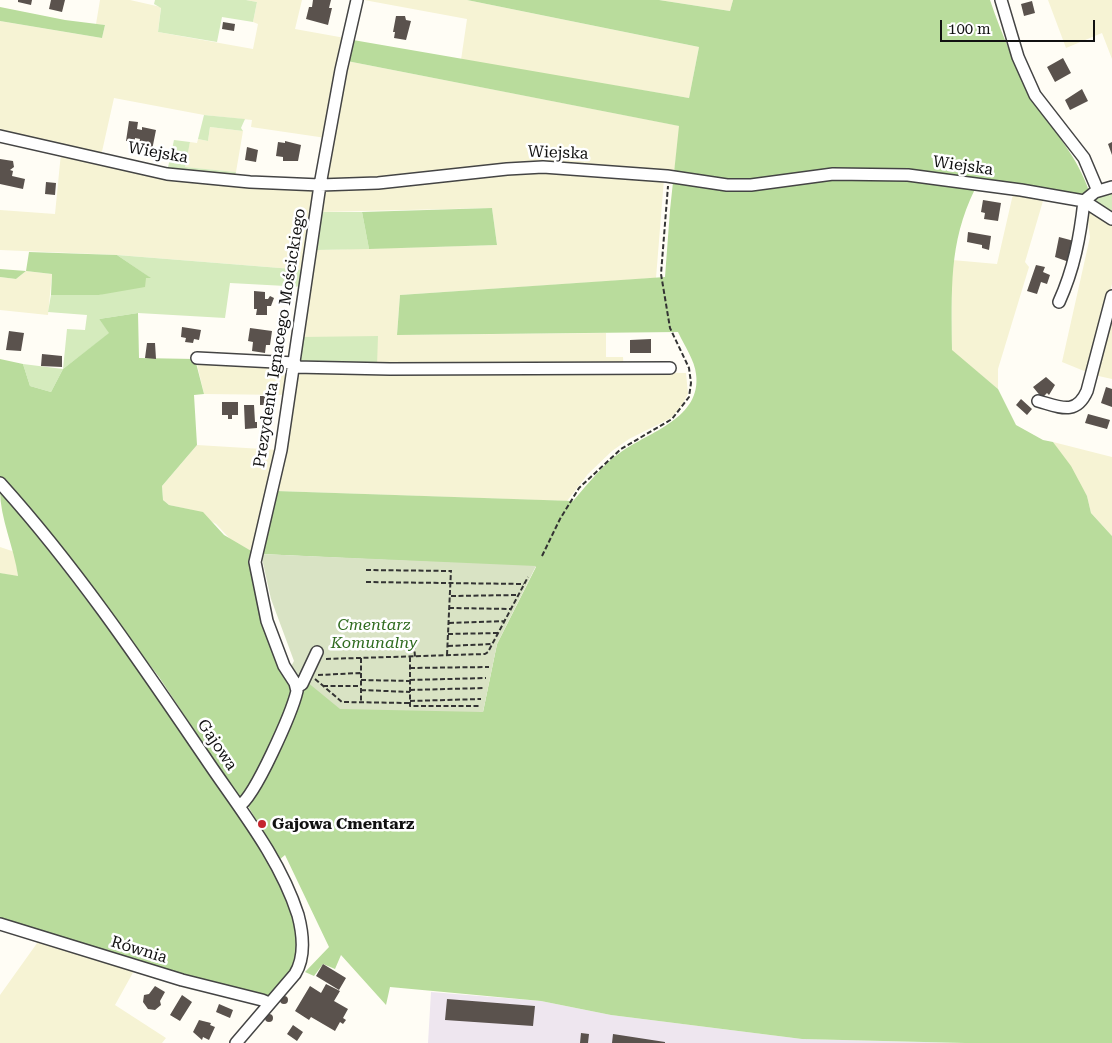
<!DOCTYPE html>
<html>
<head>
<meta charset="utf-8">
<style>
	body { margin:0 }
	#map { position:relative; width:1112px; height:1043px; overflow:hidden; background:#fffdf5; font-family:"Roboto Serif",serif }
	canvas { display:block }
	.scale { position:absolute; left:940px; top:20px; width:155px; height:22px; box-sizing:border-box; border:2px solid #111; border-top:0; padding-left:6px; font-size:15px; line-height:18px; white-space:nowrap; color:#111; -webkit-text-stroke:4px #fff; paint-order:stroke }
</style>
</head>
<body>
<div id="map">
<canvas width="1112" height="1043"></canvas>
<div class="scale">100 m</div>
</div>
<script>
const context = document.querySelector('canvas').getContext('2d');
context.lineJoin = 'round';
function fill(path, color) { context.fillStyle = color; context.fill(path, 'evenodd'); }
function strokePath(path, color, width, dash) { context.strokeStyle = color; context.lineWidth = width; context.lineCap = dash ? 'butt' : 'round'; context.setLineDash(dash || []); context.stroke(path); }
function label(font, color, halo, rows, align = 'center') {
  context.font = font + ' "Roboto Serif",serif'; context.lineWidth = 5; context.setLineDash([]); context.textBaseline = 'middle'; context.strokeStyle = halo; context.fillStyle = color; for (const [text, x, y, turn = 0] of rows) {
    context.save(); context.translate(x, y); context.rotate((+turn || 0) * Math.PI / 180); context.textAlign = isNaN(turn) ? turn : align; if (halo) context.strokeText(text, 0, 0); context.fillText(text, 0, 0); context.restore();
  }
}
const industrial = new Path2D(`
	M431,992L541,1001L611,1015L802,1039L965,1043H428Z`);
const farmland = new Path2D(`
	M100,0H130L161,7L158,32L253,49L258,24L253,22L257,2L246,0H302L295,29L345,38L326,138L251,127L252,120L204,115L114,98L101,156L0,134V21L102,38L105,25L96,24Z
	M364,0H467L699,47L689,98L461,60L467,19Z
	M659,0H733L730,11Z
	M1048,0H1112V59L1102,33L1066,48Z
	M347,61L680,126L674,173L615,168L326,180Z
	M210,127L243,131L236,172L184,167L190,142L197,143L198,139L208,141Z
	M61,153L314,189L305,270L117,255L0,250V210L55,214Z
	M538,170L664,179L656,278L400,295L397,335L606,333V357H623L624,372L686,373L688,394L682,405L671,418L629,439L612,451L588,474L567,501L276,491L296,372H376L302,337L316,250L497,245L492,208L320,212L322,188Z
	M1013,194L1043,201L1025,262L1029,267L998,369V389L952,351V260L997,264Z
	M1086,207L1112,223V284L1089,373L1062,362L1090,237Z
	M26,271L52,274L48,315L0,310V277L16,279Z
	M1112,305V379L1094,375Z
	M196,360L292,365L288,395L204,394Z
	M1053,442L1112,457V536L1091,513L1087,496Z
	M197,445L279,450L253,552L231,540L216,524L192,510L169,505L163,500L162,486Z
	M0,547L15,552L18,577L0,573Z
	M40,939L135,969L115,1005L166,1038L162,1043H0V995Z`);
const green = new Path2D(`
	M155,0H246L257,2L253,22L222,17L217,42L158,32L161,8L154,4Z
	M204,115L245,119L241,128L243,131L210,127L208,141L198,139Z
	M174,140L190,142L185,167L236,172L234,178L167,172Z
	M1112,192V216L1097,205L1094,196Z
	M320,212H362L369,249L316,250Z
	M117,255L305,270L304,287L230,283L225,318L138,313L99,319L110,333L63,369L51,392L30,386L23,364L63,369L67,329L85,330L87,315L48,312L51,295H99L149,277Z
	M378,336L377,366L300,362L302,337Z`);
const forest = new Path2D(`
	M467,0H659L730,11L733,0H990C1002,36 1018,73 1038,105C1056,135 1077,156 1089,191L1083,197L975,189C948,244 952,291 952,350L998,389L1016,425L1043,440L1053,442L1071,466L1087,496L1091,513L1112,536V1043H965L802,1039L611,1015L541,1001L390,987L386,1005L341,955L335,969L323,964L314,976L305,972L329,947L285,855L279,860L248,806L306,682L483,712L497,644L536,567L261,554L276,491L573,501C588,484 603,464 621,452C649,432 702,418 696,374C695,361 684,345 678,332L397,335L400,295L665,277L670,210L679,126L347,61L353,40L689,98L699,47Z
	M0,7L65,20L105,25L102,38L0,21Z
	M492,208L497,245L369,249L362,212Z
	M29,252L117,255L151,278H146L145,287L99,295H51L52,274L26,271L16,279L0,277V269L26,271Z
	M138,313L139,358L195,359L204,394L194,395L197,445L162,486L163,500L169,505L203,512L224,535L253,552L290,686L291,692L275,740L241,801L159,677L37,518L0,477V359L23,364L30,386L51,392L63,369L109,333L99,319Z
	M0,490C71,576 136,665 199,757C232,806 302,891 297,951C296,970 280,984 268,999L203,982L0,921V573L18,576C14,547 0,519 0,490Z`);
const cemetery = new Path2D(`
	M261,554L536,566L497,644L483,712L340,709L290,668L294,661L271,599Z`);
const building = new Path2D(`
	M18,0H32L31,5L18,2Z
	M51,0H65L62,12L49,9Z
	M313,0H331L329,8H332L328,25L306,19L309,7H312Z
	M1032,1L1035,13L1024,16L1021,4Z
	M396,16H405L406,20L411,21L406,40L394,38L395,32H393Z
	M223,22L235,24L234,31L222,29Z
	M1063,58L1071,73L1055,82L1047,67Z
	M1082,89L1088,101L1070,110L1065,100Z
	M129,121L138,122L137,129L142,130V127L156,130L152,150L138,148L140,139L135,138V142L126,141Z
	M285,141L301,145L298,161H283V157L276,156L278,142L285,143Z
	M1112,142V155L1108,144Z
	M247,147L258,150L256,162L245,160Z
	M0,159L13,161L14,167L10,170L13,171L12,176L25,179L23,189L0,184Z
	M46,182L56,183L55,195L45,194Z
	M983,200L1001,203L998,221L984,219L985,213L981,212Z
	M968,232L991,236L989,250L982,248V245L967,242Z
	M1059,237L1074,241L1069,262L1055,257Z
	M1036,265L1045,267L1043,272L1050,275L1047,284L1041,282L1037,294L1027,291Z
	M254,291L265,292V299H268L270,296L274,298L271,306H267V315H256L257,309H254Z
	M182,327L201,330L199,340L194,339L193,343L185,342L186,338L181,337Z
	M250,328L272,331L270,345H266L265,353L252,351L253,342L248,341Z
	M9,331L24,333L21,351L6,350Z
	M651,339V353H630V340Z
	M147,343H155L156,359L145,358Z
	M42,354L62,356V367L41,366Z
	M1046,377L1055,385L1049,395L1047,393L1042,398L1033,387Z
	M1106,387L1112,389V407L1101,403Z
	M260,396H272V405H260Z
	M1021,399L1032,409L1027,415L1016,405Z
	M222,402H238V415H232V419H228V415H222Z
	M244,405H254L255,422H257V428L245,429Z
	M1088,414L1110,420L1107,429L1085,423Z
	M323,964L346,978L339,990L316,976Z
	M326,984L340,991L334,1001L348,1009L343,1018L346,1020L343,1024L340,1022L335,1031L311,1017L309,1020L295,1011L310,986L321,993Z
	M155,986L165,992L160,1001L161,1005L155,1010L148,1009L143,1002L144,995L149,994Z
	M182,995L192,1002L180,1021L170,1015Z
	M280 1000a4 4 0 1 1 8 0a4 4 0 1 1-8 0Z
	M447,999L535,1006L533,1026L445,1020Z
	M219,1004L233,1010L230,1018L216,1012Z
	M265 1018a4 4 0 1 1 8 0a4 4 0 1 1-8 0Z
	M199,1020L211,1023L210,1025L215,1027L209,1040L203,1037L202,1040L193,1032Z
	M293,1025L303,1032L297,1041L287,1034Z
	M581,1033L589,1034L588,1043H580Z
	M613,1034L665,1042V1043H612Z`);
const path = new Path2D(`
	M542,556L560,519L579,488L621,449L672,419L689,397L691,383L689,368L670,328L661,274L668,186
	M366,570L451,571
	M366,582L524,584
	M451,596L518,595
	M449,608L511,609
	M449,623L505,621
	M448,634L499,633
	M414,644L415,657
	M448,646L493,644
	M447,655L451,570
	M410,657V706H481
	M361,658V702
	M326,659L485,654L488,652L528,577
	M410,668L489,667
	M318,675L361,673
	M315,679L342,702L410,703
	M361,680L410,681
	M410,680L486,678
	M323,686H360
	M361,690L410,692
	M410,690L485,688
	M410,701L481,699`);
const minor = new Path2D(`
	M1001,0L1018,57L1035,95L1084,158L1098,191
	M0,136L167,174L250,182L320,185L378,183L507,169L543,167L667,176L727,185H751L833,174L908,175L1021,190L1084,201L1112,219
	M1059,302C1074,269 1080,237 1084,201L1095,192L1112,187
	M197,358L295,363
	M294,367L390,369L670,368
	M1038,401C1060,407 1076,416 1087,391L1112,296
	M0,483C76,567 140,662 204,756C238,807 279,856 298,915C303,934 306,956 295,974L236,1043
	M297,687L302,684L317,652
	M239,806C255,797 292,712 297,691L295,683L284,666L267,621L255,562L281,450L320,185L341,70L357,0
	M0,924L182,980L262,1000L269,1003`);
const markers = [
	[262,824,5,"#c4262e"]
];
const streetNames = [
	["Wiejska",158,153,10],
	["Wiejska",558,153,2],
	["Wiejska",963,166,8],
	["Prezydenta Ignacego Mościckiego",280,338,-81],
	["Gajowa",217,745,56],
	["Równia",139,950,17]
];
const parkNames = [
	["Cmentarz",374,625],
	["Komunalny",374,643]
];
const poiNames = [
	["Gajowa Cmentarz",272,824]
];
fill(industrial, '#eee6ef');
fill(farmland, '#f6f3d4');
fill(green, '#d5ebbd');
fill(forest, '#b9dc9c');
fill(cemetery, '#d9e3c4');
fill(building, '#5a524d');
strokePath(minor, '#444', 14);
strokePath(path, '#333', 2, [5, 2.5]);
strokePath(minor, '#fff', 11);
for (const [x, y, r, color] of markers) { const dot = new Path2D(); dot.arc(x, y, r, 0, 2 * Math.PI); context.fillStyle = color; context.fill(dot); strokePath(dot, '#fff', 2); }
label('16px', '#111', '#fff', streetNames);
label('italic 16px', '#2f6b1f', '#fff', parkNames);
label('bold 16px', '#111', '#fff', poiNames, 'left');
</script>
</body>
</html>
